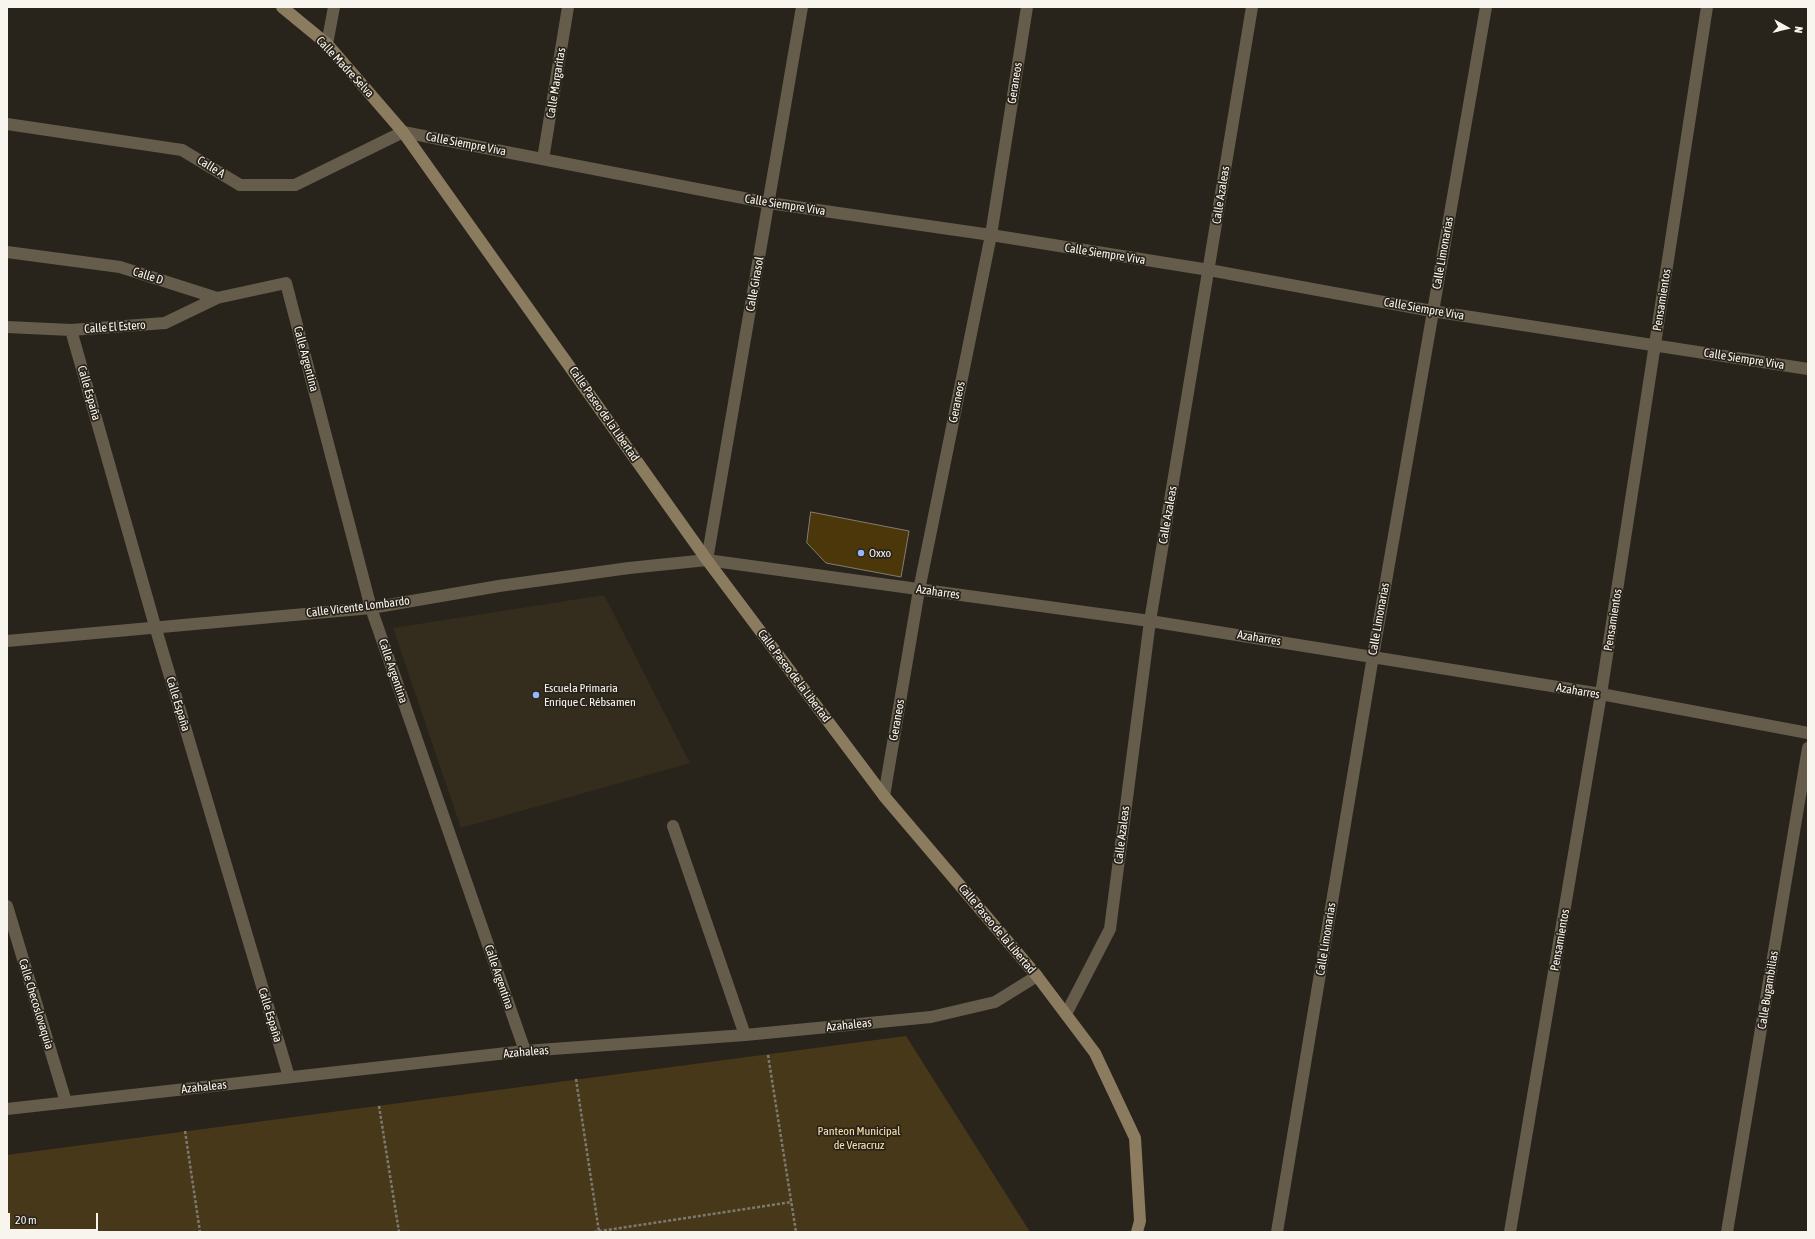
<!DOCTYPE html>
<html>
<head>
<meta charset="utf-8">
<style>
	body { margin:0 }
	#map { position:relative; width:1815px; height:1239px; overflow:hidden; background:#29241b; font-family:"Asap Condensed",sans-serif }
	canvas { display:block }
	.frame { position:absolute; inset:0; border:8px solid #f8f5ee; pointer-events:none }
	.north { position:absolute; left:1767px; top:8px; width:40px; height:40px; -webkit-text-stroke:3px #29241b; paint-order:stroke; rotate:98deg; font-size:11px; font-weight:700; line-height:16px; text-align:center; color:#f8f5ee }
	.north::after { content:''; display:block; margin:auto; width:14px; height:18px; background:#f8f5ee; clip-path:polygon(50% 0,100% 100%,50% 72%,0 100%) }
	.scale { position:absolute; left:8px; top:1213px; width:90px; height:18px; box-sizing:border-box; border:2px solid #f8f5ee; border-top:0; padding-left:5px; font-size:12px; line-height:14px; white-space:nowrap; color:#f8f5ee; -webkit-text-stroke:3px #29241b; paint-order:stroke }
</style>
</head>
<body>
<div id="map">
<canvas width="1815" height="1239"></canvas>
<div class="frame"></div>
<div class="north">N</div>
<div class="scale">20 m</div>
</div>
<script>
const context = document.querySelector('canvas').getContext('2d');
context.lineJoin = 'round';
function fill(path, color) { context.fillStyle = color; context.fill(path, 'evenodd'); }
function strokePath(path, color, width, dash) { context.strokeStyle = color; context.lineWidth = width; context.lineCap = dash ? 'butt' : 'round'; context.setLineDash(dash || []); context.stroke(path); }
function label(font, color, halo, rows, align = 'center') {
  context.font = font + ' "Asap Condensed",sans-serif'; context.lineWidth = 3.5; context.setLineDash([]); context.textBaseline = 'middle'; context.strokeStyle = halo; context.fillStyle = color; for (const [text, x, y, turn = 0] of rows) {
    context.save(); context.translate(x, y); context.rotate((+turn || 0) * Math.PI / 180); context.textAlign = isNaN(turn) ? turn : align; if (halo) context.strokeText(text, 0, 0); context.fillText(text, 0, 0); context.restore();
  }
}
const built = new Path2D(`
	M604,595L690,763L461,828L393,628Z`);
const green = new Path2D(`
	M906,1036L1030,1232H7V1155Z`);
const building = new Path2D(`
	M811,512L909,531L901,577L826,563L807,543Z`);
const path = new Path2D(`
	M768,1055L796,1232
	M576,1079L599,1232
	M379,1106L399,1232
	M185,1131L200,1232
	M594,1232L792,1202`);
const street = new Path2D(`
	M327,44L334,7
	M7,124L182,150L240,185H295L403,132L769,203L991,235L1209,270L1432,311L1808,369
	M543,159L568,7
	M7,252L120,267L217,298L286,283L371,608L525,1051
	M7,327L71,330L165,323L217,298
	M71,330L155,626L289,1077
	M707,560L802,7
	M7,641L371,608L499,586L629,568L707,560L1150,621L1601,694L1808,733
	M884,796L919,590L991,235L1027,7
	M673,826L745,1035
	M7,906L66,1102
	M1066,1014L1110,929L1150,621L1252,7
	M7,1109L525,1051L745,1035L931,1017L995,1002L1037,976
	M1277,1232L1373,656L1486,7
	M1510,1232L1601,694L1707,7
	M1727,1232L1808,748`);
const secondary = new Path2D(`
	M282,7L327,44L403,132L707,560L884,796L1037,976L1095,1053L1135,1138L1140,1221L1137,1232`);
const markers = [
	[861,553,4,"#97b6fd"],
	[536,695,4,"#97b6fd"]
];
const streetNames = [
	["Calle Madre Selva",345,67,47],
	["Calle Margaritas",556,83,-81],
	["Geraneos",1015,83,-81],
	["Calle Siempre Viva",466,144,11],
	["Calle A",211,167,32],
	["Calle Azaleas",1221,195,-81],
	["Calle Siempre Viva",785,205,9],
	["Calle Limonarias",1443,253,-80],
	["Calle Siempre Viva",1105,254,9],
	["Calle D",148,276,18],
	["Calle Girasol",755,284,-80],
	["Pensamientos",1662,300,-81],
	["Calle Siempre Viva",1424,309,10],
	["Calle El Estero",115,327,-4],
	["Calle Argentina",306,359,75],
	["Calle Siempre Viva",1744,359,9],
	["Calle España",89,393,74],
	["Geraneos",957,402,-79],
	["Calle Paseo de la Libertad",604,414,55],
	["Calle Azaleas",1168,515,-80],
	["Azaharres",938,592,8],
	["Calle Vicente Lombardo",358,607,-7],
	["Calle Limonarias",1379,619,-80],
	["Pensamientos",1613,620,-81],
	["Azaharres",1259,638,9],
	["Calle Argentina",393,671,71],
	["Calle Paseo de la Libertad",794,676,53],
	["Azaharres",1578,691,10],
	["Calle España",178,704,73],
	["Geraneos",897,720,-80],
	["Calle Azaleas",1122,835,-83],
	["Calle Paseo de la Libertad",997,929,50],
	["Calle Limonarias",1326,939,-81],
	["Pensamientos",1560,940,-80],
	["Calle Argentina",499,977,71],
	["Calle Bugambilias",1768,990,-81],
	["Calle Checoslovaquia",36,1004,73],
	["Calle España",270,1015,73],
	["Azahaleas",849,1025,-6],
	["Azahaleas",526,1052,-5],
	["Azahaleas",204,1087,-6]
];
const poiNames = [
	["Oxxo",869,553],
	["Escuela Primaria",544,688],
	["Enrique C. Rébsamen",544,702]
];
const parkNames = [
	["Panteon Municipal",859,1131],
	["de Veracruz",859,1145]
];
fill(built, '#342c1d');
fill(green, '#47381a');
fill(building, '#4b3709');
strokePath(building, '#837d72', 1);
strokePath(path, '#7d7971', 2.5, [3, 2]);
strokePath(street, '#665c4b', 12);
strokePath(secondary, '#8b7b5f', 12);
for (const [x, y, r, color] of markers) { const dot = new Path2D(); dot.arc(x, y, r, 0, 2 * Math.PI); context.fillStyle = color; context.fill(dot); strokePath(dot, '#29241b', 1.5); }
label('12px', '#f8f5ee', '#29241b', streetNames);
label('12px', '#f8f5ee', '#29241b', poiNames, 'left');
label('12px', '#fde0aa', '#29241b', parkNames);
</script>
</body>
</html>
